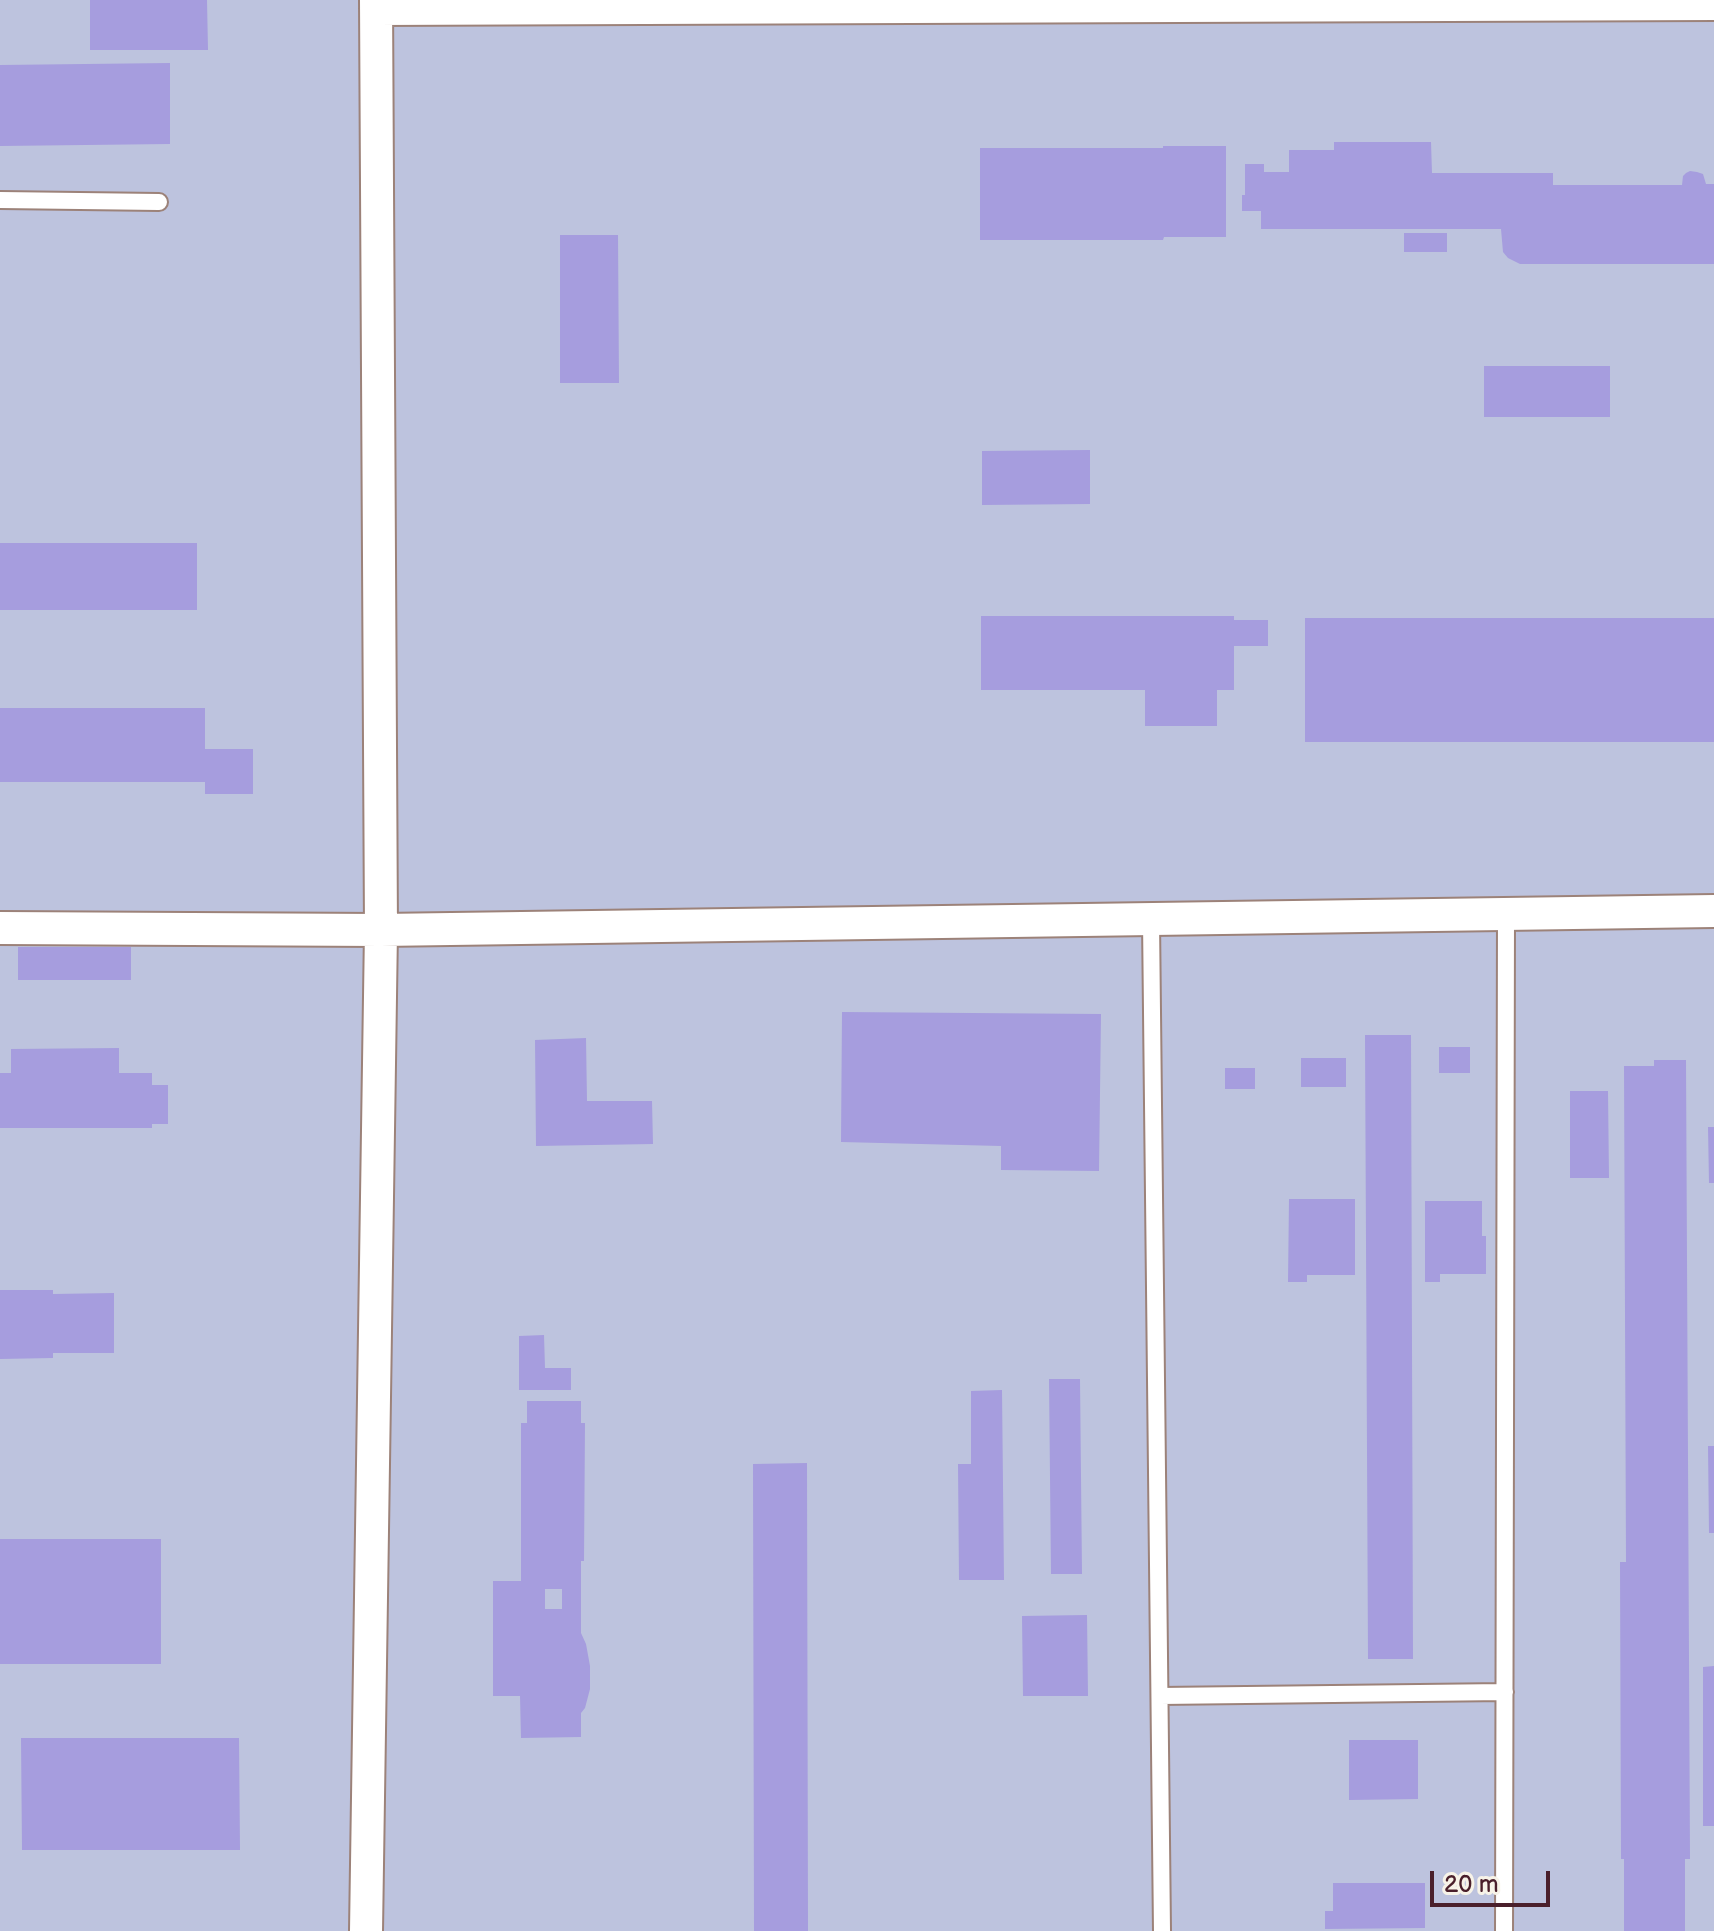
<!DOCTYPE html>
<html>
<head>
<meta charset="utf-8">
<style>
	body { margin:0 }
	#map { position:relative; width:1714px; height:1931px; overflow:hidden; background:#eee4c7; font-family:"Balsamiq Sans",sans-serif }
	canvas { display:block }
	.scale { position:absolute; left:1430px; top:1871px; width:120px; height:36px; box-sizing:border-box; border:4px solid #4a1f2b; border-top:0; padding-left:10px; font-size:24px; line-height:28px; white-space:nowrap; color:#4a1f2b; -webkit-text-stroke:6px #f7f3e8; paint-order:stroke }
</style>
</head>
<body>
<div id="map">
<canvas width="1714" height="1931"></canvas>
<div class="scale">20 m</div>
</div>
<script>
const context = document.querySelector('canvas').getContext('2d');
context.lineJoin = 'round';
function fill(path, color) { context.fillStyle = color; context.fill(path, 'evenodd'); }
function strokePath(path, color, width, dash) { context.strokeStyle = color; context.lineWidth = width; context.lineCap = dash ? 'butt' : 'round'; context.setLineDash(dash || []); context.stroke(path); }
const industrial = new Path2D(`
	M0,0H1714V1931H0Z`);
const building = new Path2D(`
	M90,0H207L208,50H90Z
	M170,63V144L0,146V65Z
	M1334,142H1431L1432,173H1553V185H1682L1683,176L1686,173L1690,171L1697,172L1703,174L1706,184H1714V264H1520L1508,258L1503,252L1501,229H1261V211H1242V195H1245V164H1264V172H1289V150H1334Z
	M1163,146H1226V237H1164L1163,240H980V148H1163Z
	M1404,233H1447V252H1404Z
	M560,235H618L619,383H560Z
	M1484,366H1610V417H1484Z
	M1090,450V504L982,505V451Z
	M0,543H197V610H0Z
	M981,616H1234V620H1268V646H1234V690H1217V726H1145V690H981Z
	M1305,618H1714V742H1305Z
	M0,708H205V749H253V794H205V782H0Z
	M18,947H131V980H18Z
	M842,1012L1101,1014L1099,1171L1001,1170V1146L841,1142Z
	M1365,1035H1411L1413,1659H1368Z
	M586,1038L587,1101H652L653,1144L536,1146L535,1040Z
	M1439,1047H1470V1073H1439Z
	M119,1048V1073H152V1085H168V1124H152V1128H0V1073H11V1049Z
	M1301,1058H1346V1087H1301Z
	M1654,1060H1686L1690,1859H1685V1931H1624V1859H1621L1620,1562H1626L1624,1066H1654Z
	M1225,1068H1255V1089H1225Z
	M1570,1091H1608L1609,1178H1570Z
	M1708,1127H1714V1183H1709Z
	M1289,1199H1355V1275H1307V1282H1288Z
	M1425,1201H1482V1236H1486V1274H1440V1282H1425Z
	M0,1290H53V1294L114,1293V1353H53V1358L0,1359Z
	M544,1335L545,1368H571V1390H519V1336Z
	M1049,1379H1080L1082,1574H1051Z
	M1002,1390L1004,1580H959L958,1464H971V1391Z
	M527,1401H581V1423H585L584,1561H581V1633L586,1644L590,1666V1689L585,1708L581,1713V1737L521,1738L520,1696H493V1581H521V1423H527ZM545,1589H562V1609H545Z
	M1708,1446H1714V1533H1709Z
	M807,1463L808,1931H754L753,1464Z
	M0,1539H161V1664H0Z
	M1087,1615L1088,1696H1023L1022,1616Z
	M1714,1666V1826H1703V1667Z
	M21,1738H239L240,1850H22Z
	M1349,1740H1418V1799L1349,1800Z
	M1333,1883H1425V1928L1325,1929V1911H1333Z`);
const lane = new Path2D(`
	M0,200L159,202
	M1151,920L1162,1931
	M1160,1696L1505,1692
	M1504,1931L1506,914`);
const street = new Path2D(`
	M376,9L1714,4
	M0,928L381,930L1714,911
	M366,1931L381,930L376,0`);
fill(industrial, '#bdc3de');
fill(building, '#a69dde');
strokePath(lane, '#9c8279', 20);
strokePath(street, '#9c8279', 36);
strokePath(lane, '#fff', 16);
strokePath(street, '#fff', 32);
</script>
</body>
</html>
